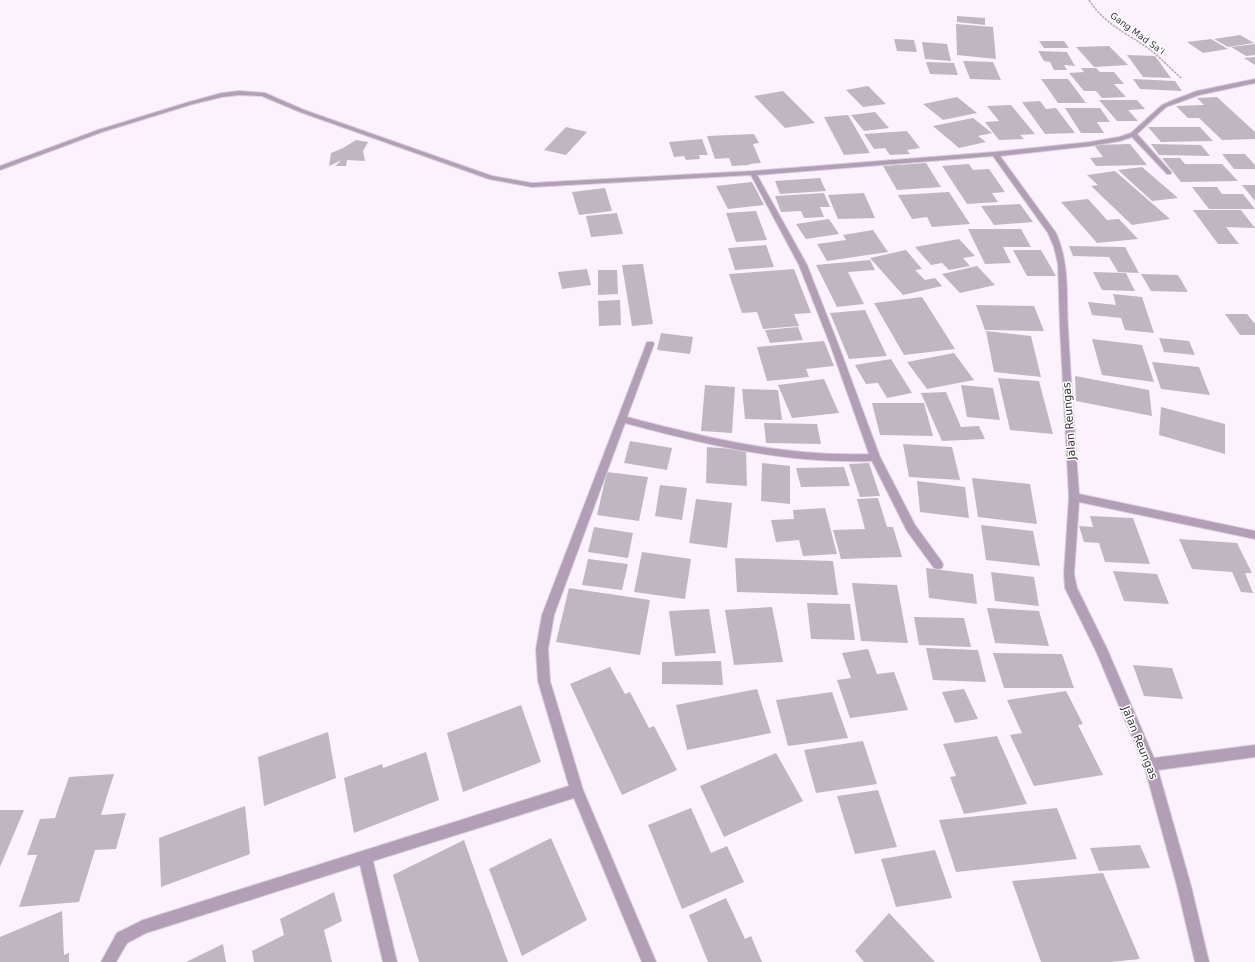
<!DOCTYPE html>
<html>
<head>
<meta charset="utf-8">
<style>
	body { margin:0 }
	canvas { display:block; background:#fcf2fe }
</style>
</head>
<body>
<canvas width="1255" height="962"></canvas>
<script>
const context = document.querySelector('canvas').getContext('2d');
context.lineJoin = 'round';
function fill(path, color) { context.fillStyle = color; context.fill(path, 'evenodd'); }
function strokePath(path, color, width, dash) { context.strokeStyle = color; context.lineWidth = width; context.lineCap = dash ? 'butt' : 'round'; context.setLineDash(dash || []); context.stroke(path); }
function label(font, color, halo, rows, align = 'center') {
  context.font = font + ' "DejaVu Sans",sans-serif'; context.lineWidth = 3; context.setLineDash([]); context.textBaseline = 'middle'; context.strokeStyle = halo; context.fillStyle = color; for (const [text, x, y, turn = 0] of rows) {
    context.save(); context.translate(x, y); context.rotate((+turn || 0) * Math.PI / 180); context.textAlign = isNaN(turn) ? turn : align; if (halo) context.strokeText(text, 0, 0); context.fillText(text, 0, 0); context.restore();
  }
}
const building = new Path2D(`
	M957,16L985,18V25L957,22Z
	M956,24L993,27L996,59L957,55Z
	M1240,35L1254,43L1228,47L1214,39Z
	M894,39L914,40L917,52L897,51Z
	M1211,39L1228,49L1203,53L1187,42Z
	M1039,41H1064L1069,48H1044Z
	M922,42L947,44L951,61L925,59Z
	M1255,44V55L1246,56L1231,47Z
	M1109,46L1128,65L1094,67L1076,47Z
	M1038,51L1067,52L1075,66L1064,65L1067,70H1054L1050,62L1044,61Z
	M1127,55L1155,56L1171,78L1143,77Z
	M1255,57V65L1244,58Z
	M963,61L993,62L1001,80L970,79Z
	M926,62L954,63L958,75L930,74Z
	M1081,68H1096L1100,72H1114L1124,84H1114L1126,97L1102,98L1096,91H1084L1069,73L1084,72Z
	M1041,79H1068L1086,103H1058Z
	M1133,79L1175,81L1182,91L1140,89Z
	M868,86L886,104L863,107L846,90Z
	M783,91L815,123L785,128L754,96Z
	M957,97L977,113L943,120L923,104Z
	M1217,97L1255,132V139L1222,140L1199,118H1188L1176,106L1204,105L1197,98Z
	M1099,100H1137L1145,109L1128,110L1138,121H1117Z
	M1040,101L1046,109L1056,108L1075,133L1045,134L1022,102Z
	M1011,105L1035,134L1020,135L1024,139L999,140L985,122L999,121L987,106Z
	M1065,108H1100L1110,122H1097L1104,133H1081Z
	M875,112L889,128L864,131L851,115Z
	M848,115L870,153L844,155L824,117Z
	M973,118L992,133L978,136L986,142L959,148L933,126Z
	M566,127L587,132L566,155L544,150Z
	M1148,127H1200L1213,141L1161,142Z
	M907,131L920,148L907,150L910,154L890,155L885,148L874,149L864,134Z
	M754,134L759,143L753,144L761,163L749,164L750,165L732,166L729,158L715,159L707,136Z
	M702,139L708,155H699L700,159L686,160L684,156L674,157L669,142Z
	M356,140L368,142L363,151L365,161L347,160L346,166H335L342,160L329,166L331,153L343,148Z
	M1130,144L1147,165L1096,166L1090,158L1103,157L1094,145Z
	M1151,144L1201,145L1210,156L1159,155Z
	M1222,154H1245L1255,165V169H1234Z
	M1162,158H1180L1185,164H1222L1238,181L1181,182Z
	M926,163L941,187L897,190L883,166Z
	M969,164L973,170L989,169L1005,192L992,193L998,202L967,204L942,166Z
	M1142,167L1178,198L1152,201L1118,170Z
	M1115,171L1170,219L1132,225L1091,186L1098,185L1087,175Z
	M820,178L826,191L780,194L775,181Z
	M752,182L764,205L728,209L716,186Z
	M1242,185H1255V201Z
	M1192,187H1217L1222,194H1243L1255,209H1209Z
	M605,188L612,211L579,215L572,192Z
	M949,192L970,224L932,227L927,217L912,219L898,195Z
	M824,193L830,207H820L824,217L804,218L801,211L781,212L775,196Z
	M864,193L875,218L838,219L828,195Z
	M1088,199L1107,220L1119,219L1138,239L1097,243L1061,202Z
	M1020,204L1033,222L994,225L981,206Z
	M1193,210H1241L1255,228L1226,227L1239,244H1218Z
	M756,211L767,240L736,242L726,213Z
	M617,213L623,234L591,237L586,216Z
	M829,219L839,234L806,239L796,224Z
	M968,229H1021L1031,247H1003L1011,263L985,264Z
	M873,230L888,252L827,261L817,244L846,240L843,235Z
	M959,239L975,256L963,258L970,266L949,270L942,263L931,265L915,247Z
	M766,245L774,267L735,270L728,248Z
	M1069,246L1125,247L1139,273L1118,272L1109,257L1073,256Z
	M906,250L922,269L915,270L925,280L935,278L942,286L903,295L870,258Z
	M1013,250H1041L1056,276H1027Z
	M870,260L875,270L848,272L864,304L837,307L816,265Z
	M643,264L653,324L632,326L622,265Z
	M977,266L995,285L960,293L942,274Z
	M587,269L591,285L562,289L558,272Z
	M794,269L811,313L794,314L799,326L763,329L757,312L742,313L729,274Z
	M598,270H617L618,294L598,295Z
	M1093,272L1126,273L1135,291L1102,290Z
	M1141,274L1178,275L1188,292L1151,291Z
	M1113,294L1142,297L1154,333L1125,330L1121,318L1092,315L1088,302L1116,305Z
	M922,297L955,349L904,355L874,303Z
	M620,300L621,325L599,326L598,301Z
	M976,305L1034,306L1044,331L985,330Z
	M865,310L887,356L849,359L830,313Z
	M1225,314H1247L1255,324V335H1240Z
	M798,327L803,340L770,343L765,330Z
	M986,331L1031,336L1041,377L994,372Z
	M661,333L693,337L690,354L657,350Z
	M1159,338L1189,341L1195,355L1164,352Z
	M1092,339L1142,345L1154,382L1102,375Z
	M824,341L834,366L806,369L809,377L767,381L757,347Z
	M954,353L974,380L927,389L907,362Z
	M891,359L912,393L887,398L878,383L866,384L855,365Z
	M1152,362L1199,367L1210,395L1161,389Z
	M1075,376L1149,390L1152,416L1076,401Z
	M998,378L1039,381L1053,434L1010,430Z
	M824,379L839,413L792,418L778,385Z
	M705,385L735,387L732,433L701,431Z
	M961,385L993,388L1000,420L967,417Z
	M742,389L778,390L782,420L745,419Z
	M946,392L961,427L979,426L985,439L942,441L921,393Z
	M872,403H924L933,436L880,435Z
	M1161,407L1225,424V454L1159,435Z
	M764,423L817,424L821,444L766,443Z
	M630,441L672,448L667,470L624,463Z
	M903,444L952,447L960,480L909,477Z
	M707,447L746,450L747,486L706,483Z
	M762,463L790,466V504L761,501Z
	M869,463L880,496L860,497L849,464Z
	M844,467L850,486L801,487L796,468Z
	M607,472L648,477L639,521L597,515Z
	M972,478L1030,484L1037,524L978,517Z
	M917,481L965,487L969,518L920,512Z
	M660,485L687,488L682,520L655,516Z
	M878,498L887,527H893L902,557L841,559L833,530L865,529L857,499Z
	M696,499L732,503L727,548L689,543Z
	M825,508L837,554L803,556L799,540L776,542L771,520L794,519L793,510Z
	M1090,516L1133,518L1150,564L1105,562L1099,543L1084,542L1079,526L1093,527Z
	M981,525L1033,531L1040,566L986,560Z
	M594,527L633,533L628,558L588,552Z
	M1179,539L1237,543L1252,573H1245L1253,593L1241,592L1232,572L1192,569Z
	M642,552L691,559L685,599L634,592Z
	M735,558L833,561L838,595L737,592Z
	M588,559L628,564L622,590L582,585Z
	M926,568L973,574L977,604L929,598Z
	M1113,571L1157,574L1169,604L1124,601Z
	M991,572L1034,577L1039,606L995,601Z
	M852,583L897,585L908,643L861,641Z
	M569,588L650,600L640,655L556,642Z
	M807,603L850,604L855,640L811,639Z
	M772,607L783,662L734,665L725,610Z
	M987,608L1039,611L1049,646L995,643Z
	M709,609L716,653L675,656L669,611Z
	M914,617L964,618L971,647L919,645Z
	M926,648L978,650L986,682L933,680Z
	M868,649L877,674L894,672L908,710L850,718L837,680L851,678L842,653Z
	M993,653L1062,654L1074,688H1004Z
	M721,661L723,685L662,684V662Z
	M1133,665L1172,668L1183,699L1144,696Z
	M610,667L625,694L630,692L649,728L654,726L677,770L622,795L570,684Z
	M757,689L771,733L687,750L676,705Z
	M964,689L978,719L955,723L942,692Z
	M1066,691L1083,724L1078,725L1103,775L1034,786L1010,735L1022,733L1007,700Z
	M832,692L848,738L788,746L776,700Z
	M521,705L541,762L463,792L447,733Z
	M328,732L336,778L264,806L258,757Z
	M997,736L1027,804L964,814L950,777L956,776L943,744Z
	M863,741L877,784L816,793L804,750Z
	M426,752L439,800L354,833L344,778L382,764L383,768Z
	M776,753L803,801L724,837L700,786Z
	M114,774L101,815L126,813L116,849L95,850L79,902L19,907L37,855H27L40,819L55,818L69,777Z
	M878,790L897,847L855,854L837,796Z
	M245,806L250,854L161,887L159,838Z
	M691,808L711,853L727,846L744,882L682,909L648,825Z
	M1057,808L1077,859L956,872L939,820Z
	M0,810H24L0,867Z
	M551,838L587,920L522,956L489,869Z
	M464,840L488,908V907L508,962H419L393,875Z
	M1140,845L1150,868L1099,871L1090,848Z
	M935,850L952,898L896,907L881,859Z
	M1103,873L1140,959L1111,962H1041L1012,881Z
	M334,892L342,921L324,930L332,962H254L252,951L284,935L280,919Z
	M726,898L745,939L751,936L762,962H708L689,915Z
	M62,911L64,955L69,953V962H0V937Z
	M889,913L935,962H864L855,951Z
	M223,944L226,962H186Z`);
const path = new Path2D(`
	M1089,0C1104,24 1127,33 1149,49C1160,57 1170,68 1181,78`);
const street = new Path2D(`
	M1255,79V83L1199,95L1166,107L1137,134L1171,172V174H1167L1132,137L1120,141L1090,146L1000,156L1056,233C1070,265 1066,295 1068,329C1071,384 1075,439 1079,494L1255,531V539L1079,502L1074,574L1077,588L1107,649L1154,758L1255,745V757L1158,770L1191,886L1209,962H1195L1177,886L1144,765L1096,651L1065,588L1064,574L1069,497L1060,328L1058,264L1054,247L1048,233L993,156L757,175L807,265L838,344L880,457L915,525L942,562L943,565L942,568L938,569L934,568L907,531L872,461C786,464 707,445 625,423L554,615L548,649L550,681L583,790L656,962H642L574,798L373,861L397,962H383L360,865L146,933L127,943L116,962H101L117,933L143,920L569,786L538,681L536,649L542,615L647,342H653L654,344L627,417C707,438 786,457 869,454L830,344L799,265L751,175L532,187L489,179L300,112L262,96L239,95L222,97L193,104L102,132L0,170V166L98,130L189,102L222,93L239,91L265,93L304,110L492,176L532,183L753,171L995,152L1090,142L1119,137L1131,133L1162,105L1176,99L1197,91Z`);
const farStreetnames = [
	["Gang Mad Sa'i",1137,34,36]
];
const streetNames = [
	["Jalan Reungas",1070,421,-94],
	["Jalan Reungas",1139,743,68]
];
fill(building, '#bfb6c2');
strokePath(street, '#d8cfda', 2);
strokePath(path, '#b2aab3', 1.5, [2.5, 1]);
fill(street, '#b29eb7');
label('9px', '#363237', '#fff', farStreetnames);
label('11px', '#363237', '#fff', streetNames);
</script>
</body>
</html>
